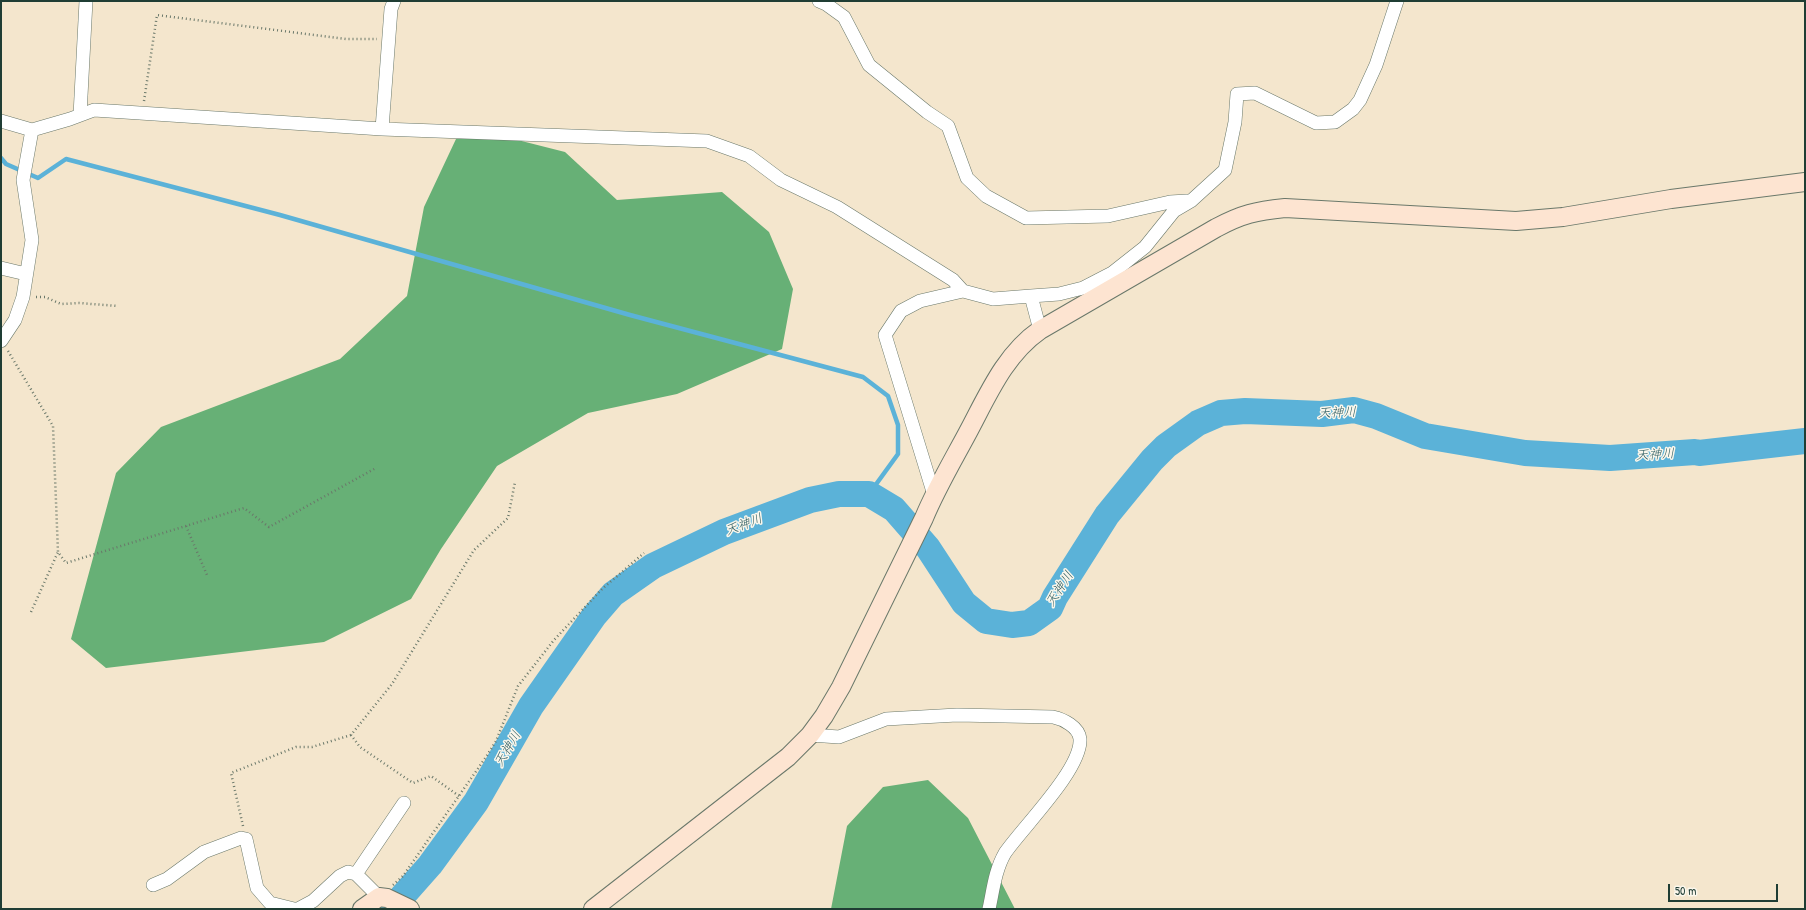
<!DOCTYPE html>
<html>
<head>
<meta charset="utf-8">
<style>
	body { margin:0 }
	#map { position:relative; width:1806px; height:910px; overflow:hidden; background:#f4e6cd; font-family:"Patrick Hand",sans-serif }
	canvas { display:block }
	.frame { position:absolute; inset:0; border:2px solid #1f3d34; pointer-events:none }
	.scale { position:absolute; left:1668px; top:884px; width:110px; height:18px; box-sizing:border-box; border:2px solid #1f3d34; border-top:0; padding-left:5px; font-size:12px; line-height:14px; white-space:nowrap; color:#1f3d34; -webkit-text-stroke:3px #fbf7ec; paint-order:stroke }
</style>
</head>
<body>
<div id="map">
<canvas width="1806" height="910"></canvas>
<div class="frame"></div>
<div class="scale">50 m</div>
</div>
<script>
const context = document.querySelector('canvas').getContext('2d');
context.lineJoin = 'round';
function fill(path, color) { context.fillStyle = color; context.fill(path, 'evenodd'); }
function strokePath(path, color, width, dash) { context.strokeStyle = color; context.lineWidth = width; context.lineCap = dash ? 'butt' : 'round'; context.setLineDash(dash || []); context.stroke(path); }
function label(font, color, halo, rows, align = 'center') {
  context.font = font + ' "Patrick Hand","Klee One",sans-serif'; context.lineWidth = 3; context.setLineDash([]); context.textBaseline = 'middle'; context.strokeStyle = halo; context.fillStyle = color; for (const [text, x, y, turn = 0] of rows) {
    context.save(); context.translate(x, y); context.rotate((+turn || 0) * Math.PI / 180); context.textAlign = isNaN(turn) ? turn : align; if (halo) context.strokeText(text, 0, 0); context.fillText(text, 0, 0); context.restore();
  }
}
const forest = new Path2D(`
	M490,133L565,152L617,200L722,192L769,232L793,289L782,349L677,394L588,413L497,466L441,549L411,599L324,642L106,668L71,639L116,473L161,427L340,359L407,296L424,207L456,139Z
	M928,780L968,818L1015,909H831L847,826L883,787Z`);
const stream = new Path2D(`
	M1,158L6,164L38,178L66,159L280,215L630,315L863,377L888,396L898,425V454L869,494`);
const river = new Path2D(`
	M391,909L430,865L476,802L531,706L594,616L613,594L653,566L724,532L810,500L839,494H869L894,509L928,548L964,603L986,621L1012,625L1029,623L1050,608L1055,597L1107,515L1152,460L1166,446L1198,423L1221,413L1245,411L1322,414L1354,410L1376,416L1425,436L1525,453L1610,458L1695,452L1699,453L1805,441`);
const path = new Path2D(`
	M144,101L157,15L346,39H377
	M36,297H45L61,304L79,303L118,306
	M8,351L53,426L58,552L66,563L244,508L269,527L376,468
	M186,526L207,575
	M31,612L58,552
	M459,796L431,776L413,783L360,747L351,735L392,684L474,550L508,518L515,482
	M243,826L231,773L296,747H312L351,735
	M393,885L403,876L486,757L496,741L518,686L554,640L602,589L644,553`);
const street = new Path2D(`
	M819,1L826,4L844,17L869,65L927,112L948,126L967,178L986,196L1026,218L1108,216L1170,202L1187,201
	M80,115L86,1
	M1,121L32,130L70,119L94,110L382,129L707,141L749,156L781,180L837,207L953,280L963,291
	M382,129L391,9L394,1
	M1,268L26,274
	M1031,296L1059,294L1083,288L1112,273L1145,247L1174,211L1191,201L1225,170L1235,122L1237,94L1255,93L1316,123L1335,122L1353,109L1360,100L1376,65L1397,1
	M1,341L15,320L23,297L32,240L23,180L32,130
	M934,495L885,335L901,311L920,301L963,291L993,299L1031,296L1040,330
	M810,735L839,737L886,719L957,715L1053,717C1063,719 1079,727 1080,739C1082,769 1022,828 1005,853C995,870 993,891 989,909
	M356,874L404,803
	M153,885L167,879L204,852L241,838L246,839L257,888L270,903L294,909
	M298,909L313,901L340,876L348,872L356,874L379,897`);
const secondary = new Path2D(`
	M362,909L379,897L387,898L410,909
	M593,909L788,757L810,735L824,716L841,687L924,518C936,489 952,462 967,434C987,397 1004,355 1040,330L1216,228C1242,214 1256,211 1285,208L1516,221L1563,217L1671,199L1805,182`);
const waterNames = [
	["天神川",1337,413,-2],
	["天神川",1655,455,-3],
	["天神川",744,525,-21],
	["天神川",1060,589,-57],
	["天神川",508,749,-59]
];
fill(forest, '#67b076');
strokePath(stream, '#5bb2d8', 4.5);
strokePath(river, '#5bb2d8', 26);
strokePath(street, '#6a786a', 14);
strokePath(secondary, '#6a786a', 20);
strokePath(path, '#6a786a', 2.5, [1, 3]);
strokePath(street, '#fff', 13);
strokePath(secondary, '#fde4d1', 18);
label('italic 13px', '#316065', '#fbf7ec', waterNames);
</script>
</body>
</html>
